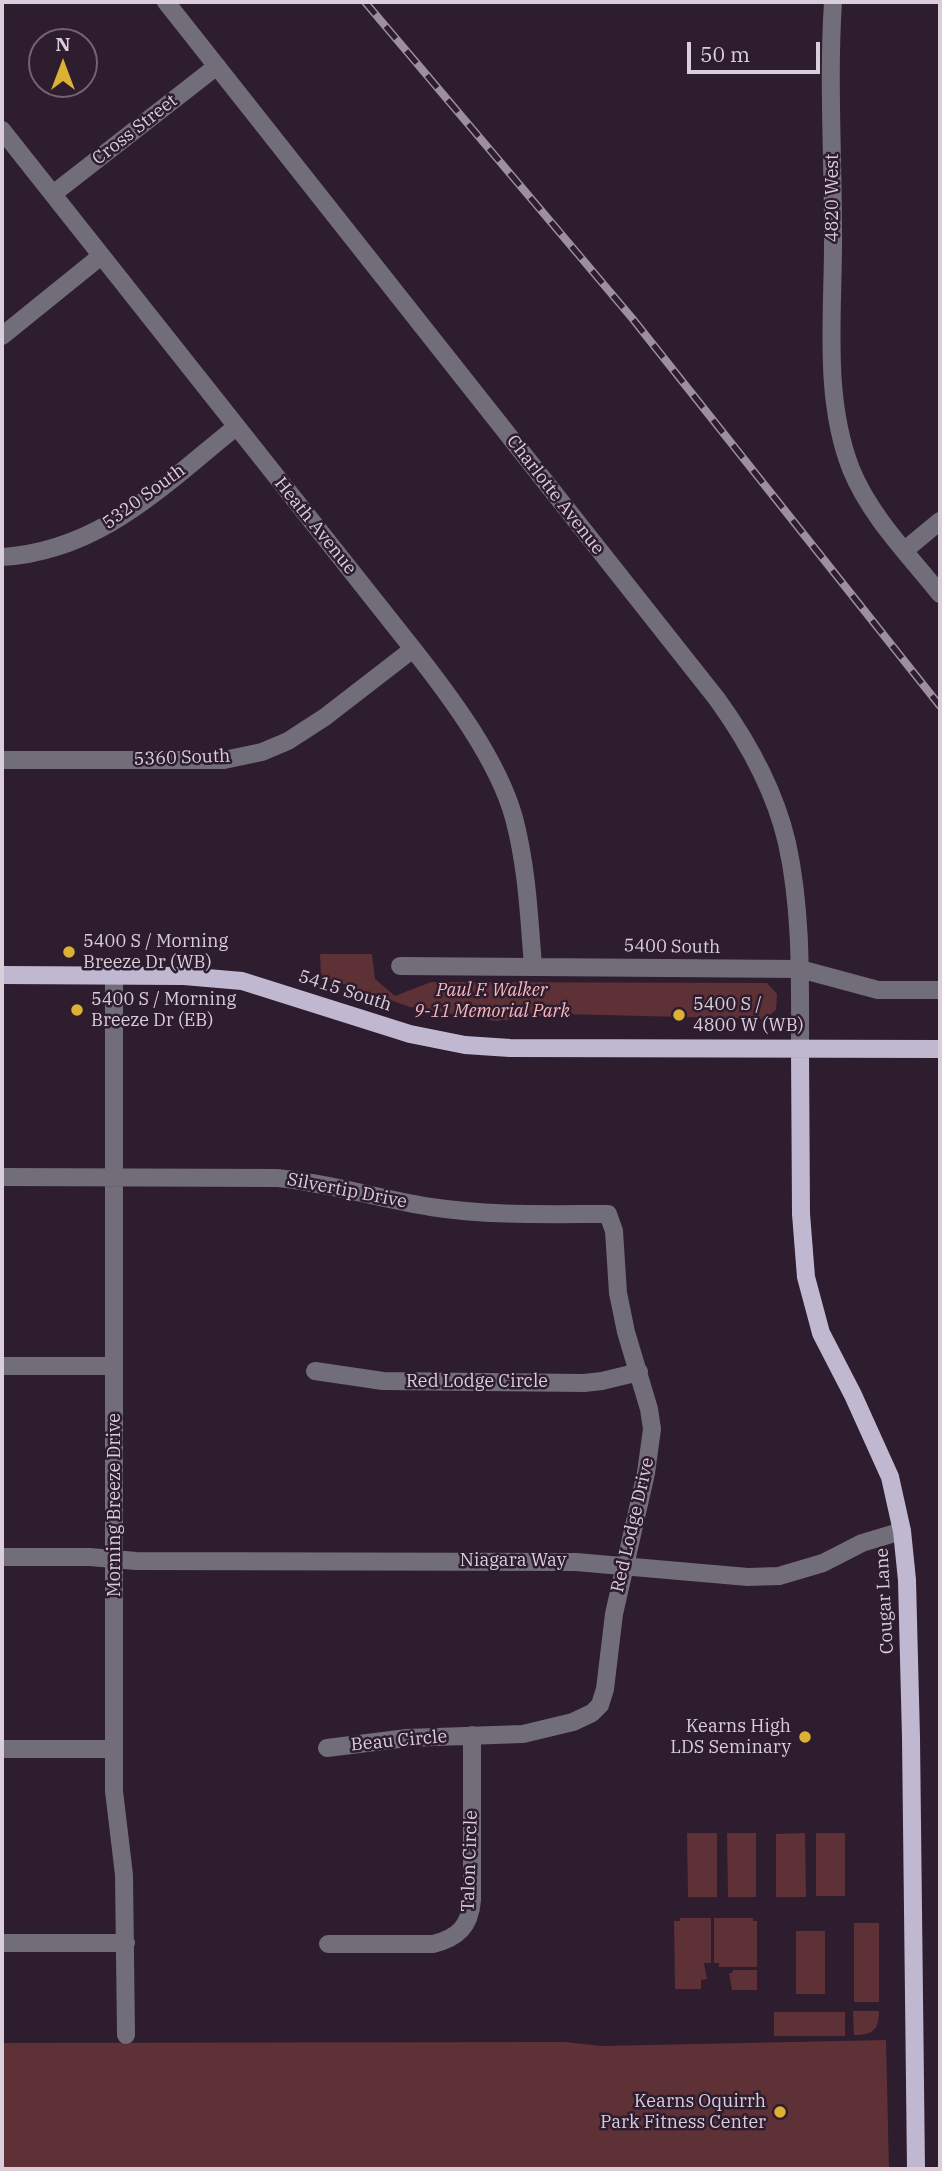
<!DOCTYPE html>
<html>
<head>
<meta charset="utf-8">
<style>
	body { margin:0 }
	#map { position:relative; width:942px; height:2171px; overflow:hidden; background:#2e1c2f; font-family:"IBM Plex Serif",serif }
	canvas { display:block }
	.frame { position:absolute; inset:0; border:4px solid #daceda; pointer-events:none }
	.north { position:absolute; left:28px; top:28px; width:70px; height:70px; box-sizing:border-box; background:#2e1c2f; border:2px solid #736373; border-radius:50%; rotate:0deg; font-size:19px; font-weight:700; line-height:28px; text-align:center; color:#daceda }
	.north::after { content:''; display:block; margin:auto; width:24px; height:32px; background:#ddb133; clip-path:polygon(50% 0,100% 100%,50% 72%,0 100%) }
	.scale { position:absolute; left:687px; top:42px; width:133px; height:32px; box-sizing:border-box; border:4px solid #daceda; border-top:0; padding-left:9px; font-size:21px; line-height:24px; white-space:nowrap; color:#daceda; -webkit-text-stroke:5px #2e1c2f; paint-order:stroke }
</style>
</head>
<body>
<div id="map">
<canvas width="942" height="2171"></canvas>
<div class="frame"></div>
<div class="north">N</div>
<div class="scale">50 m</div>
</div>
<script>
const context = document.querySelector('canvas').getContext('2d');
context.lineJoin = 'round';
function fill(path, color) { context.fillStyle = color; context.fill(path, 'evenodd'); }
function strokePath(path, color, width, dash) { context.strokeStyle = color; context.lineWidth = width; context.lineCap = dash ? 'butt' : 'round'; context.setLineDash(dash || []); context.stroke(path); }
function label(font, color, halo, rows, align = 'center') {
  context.font = font + ' "IBM Plex Serif",serif'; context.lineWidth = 5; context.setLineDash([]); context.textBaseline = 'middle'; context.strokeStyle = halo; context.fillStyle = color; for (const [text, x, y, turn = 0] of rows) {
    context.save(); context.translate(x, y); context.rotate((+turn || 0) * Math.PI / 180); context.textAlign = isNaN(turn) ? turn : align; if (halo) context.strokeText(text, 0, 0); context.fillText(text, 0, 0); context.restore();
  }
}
const green = new Path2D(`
	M320,954H372L375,979L395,996L431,982L767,983L777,994L776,1010L765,1019L561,1014L496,1021L410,1007L321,976Z
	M687,1833H717V1897H688Z
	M727,1833H756V1897H728Z
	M805,1833L806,1897H776V1834Z
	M816,1833H845V1896H816Z
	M680,1918H711V1963H704L707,1979L701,1980V1989H675L674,1921H680Z
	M714,1918H753V1921H757V1967H719V1963H714Z
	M854,1923H879V2002H854Z
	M796,1931H825V1994H796Z
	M733,1970H757V1990H732L729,1973H732Z
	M853,2011H879C879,2031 872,2035 854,2035Z
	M774,2012H845V2036H774Z
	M886,2040L889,2169H2V2043L564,2042L602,2046Z`);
const minor = new Path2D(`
	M166,2L717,699C748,742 775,791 787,843C802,911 800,981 800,1050
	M833,2C828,78 833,155 833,231C834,309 822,395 851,469C870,516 909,555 940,594
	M2,130L413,649C450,696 498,760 514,818C527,867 529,916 533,966
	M53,194L217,66
	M2,336L101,256
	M905,550L940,521
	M2,557C101,551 163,485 236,427
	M2,760H224L262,752L288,741L325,717L413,649
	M400,966L800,969L878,990H940
	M114,975V1791L124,1875L126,2035
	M2,1177L277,1178C330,1183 379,1199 431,1207C489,1216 548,1214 608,1214L614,1231L618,1293L626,1332L649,1409L652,1429L646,1473L614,1614L605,1689L600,1705L592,1713L573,1722L523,1734L407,1738L327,1748
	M2,1366H114
	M315,1371L383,1381L584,1383L602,1381L639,1372
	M2,1557H90L136,1561L576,1562L748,1577L779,1576L823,1563L862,1543L902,1531
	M2,1749H114
	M2,1943H126
	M328,1944H433C458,1938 470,1926 472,1900V1735`);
const major = new Path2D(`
	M2,975L184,976L242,981L410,1034L465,1045L510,1048L940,1049
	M800,1050L801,1214L806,1277L821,1333L853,1395L890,1477L902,1531L907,1580L911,1738L916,2169`);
const rail = new Path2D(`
	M365,2L632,318L940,706`);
const markers = [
	[69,952,7,"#ddb133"],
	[77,1010,7,"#ddb133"],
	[679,1015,7,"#ddb133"],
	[805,1737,7,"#ddb133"],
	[780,2112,7,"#ddb133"]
];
const streetNames = [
	["Cross Street",135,130,-38],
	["4820 West",833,198,-90],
	["Charlotte Avenue",555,495,52],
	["5320 South",144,497,-36],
	["Heath Avenue",315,526,51],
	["5360 South",182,758,-2],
	["5400 South",672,947,1],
	["5415 South",345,991,18],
	["Silvertip Drive",347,1191,11],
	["Red Lodge Circle",477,1382],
	["Morning Breeze Drive",115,1505,-90],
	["Red Lodge Drive",633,1525,-77],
	["Niagara Way",513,1561],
	["Cougar Lane",885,1601,-93],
	["Beau Circle",399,1741,-5],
	["Talon Circle",470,1861,-88]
];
const poiNames = [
	["5400 S / Morning",83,942],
	["Breeze Dr (WB)",83,963],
	["5400 S / Morning",91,1000],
	["Breeze Dr (EB)",91,1021],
	["5400 S /",693,1005],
	["4800 W (WB)",693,1026],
	["Kearns High",791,1727,"right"],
	["LDS Seminary",791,1748,"right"],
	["Kearns Oquirrh",766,2102,"right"],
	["Park Fitness Center",766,2123,"right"]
];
const parkNames = [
	["Paul F. Walker",492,991],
	["9-11 Memorial Park",492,1012]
];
fill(green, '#5d3135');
strokePath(minor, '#716d79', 18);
strokePath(major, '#c0b8d1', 18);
strokePath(rail, '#9d8f9d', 8);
strokePath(rail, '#2e1c2f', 5, [16]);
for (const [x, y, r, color] of markers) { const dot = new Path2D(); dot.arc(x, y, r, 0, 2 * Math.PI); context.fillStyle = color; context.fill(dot); strokePath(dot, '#2e1c2f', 2.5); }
label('18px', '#daceda', '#2e1c2f', streetNames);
label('18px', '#daceda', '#2e1c2f', poiNames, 'left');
label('italic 18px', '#f9b7bb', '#2e1c2f', parkNames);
</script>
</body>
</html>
